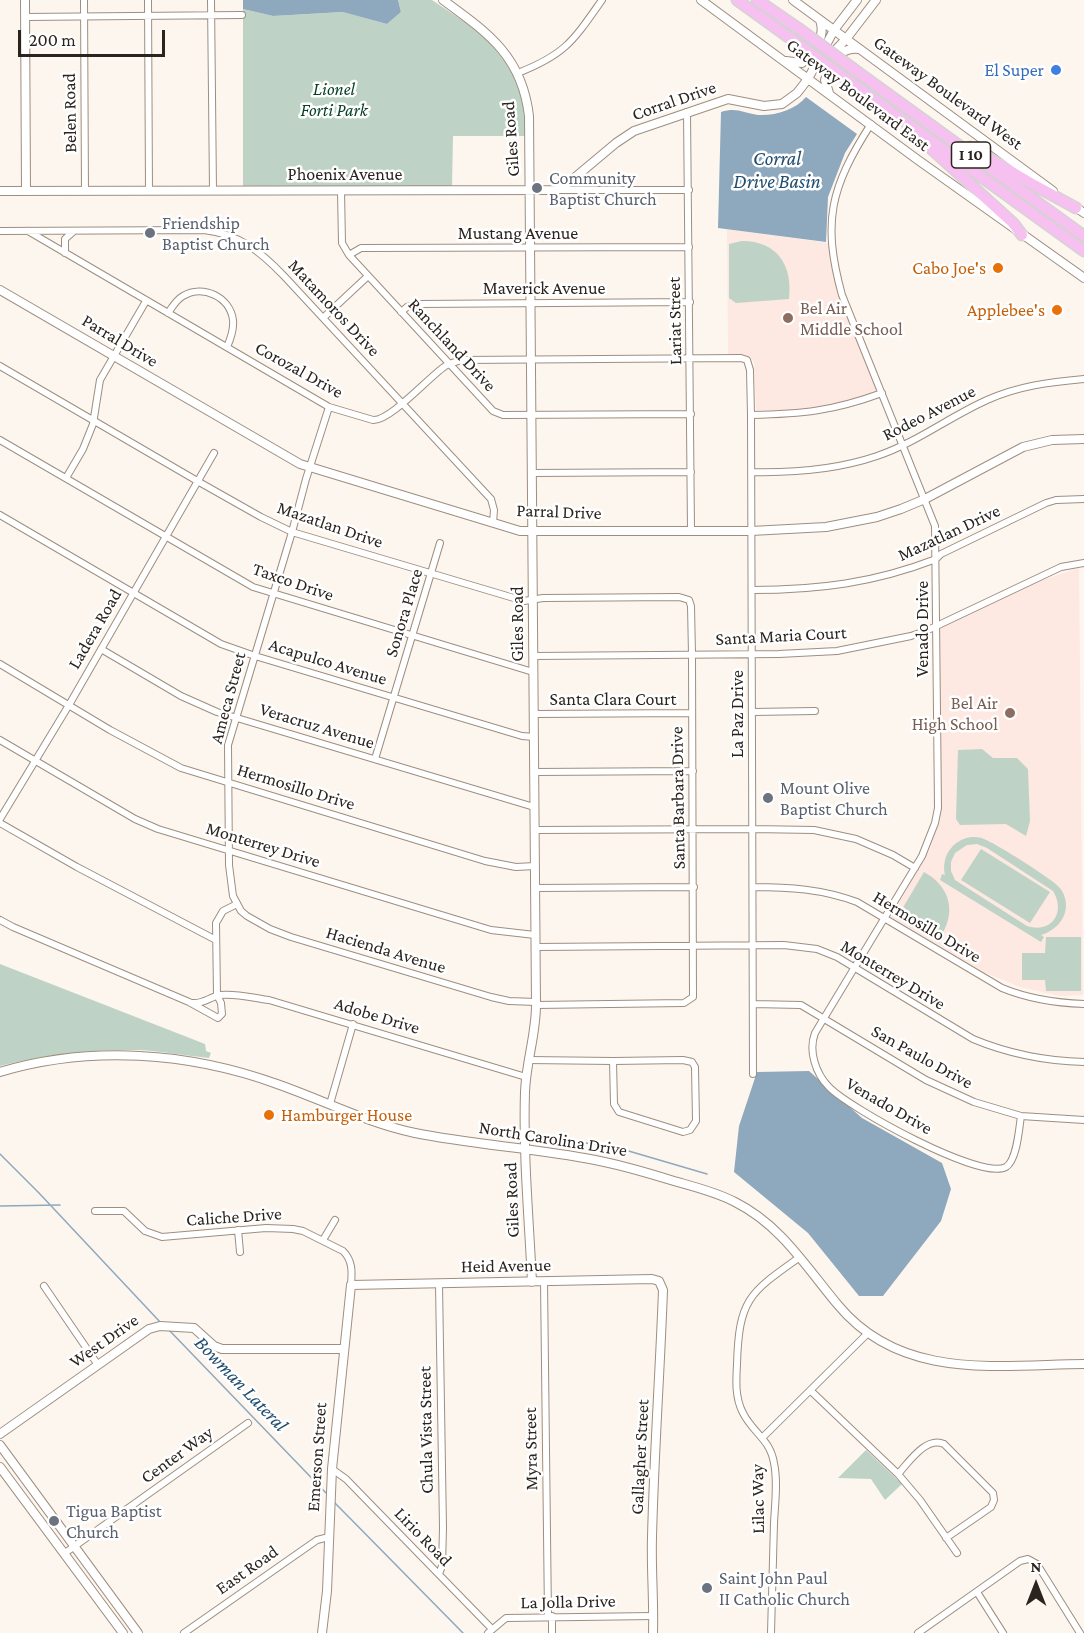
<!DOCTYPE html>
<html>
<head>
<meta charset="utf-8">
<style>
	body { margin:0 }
	#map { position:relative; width:1084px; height:1633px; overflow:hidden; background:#fdf6ef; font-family:"Crimson Pro",serif }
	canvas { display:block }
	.north { position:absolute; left:1006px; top:1555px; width:60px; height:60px; -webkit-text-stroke:4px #fff; paint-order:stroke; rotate:0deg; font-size:16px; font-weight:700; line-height:24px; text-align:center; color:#2b241e }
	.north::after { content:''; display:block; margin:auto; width:21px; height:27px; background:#2b241e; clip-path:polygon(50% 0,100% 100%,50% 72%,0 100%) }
	.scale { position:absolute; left:18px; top:30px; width:147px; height:27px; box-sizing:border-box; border:3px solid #2b241e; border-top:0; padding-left:8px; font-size:18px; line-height:21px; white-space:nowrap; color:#2b241e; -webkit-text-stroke:4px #fff; paint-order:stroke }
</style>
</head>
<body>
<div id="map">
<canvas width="1084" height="1633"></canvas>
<div class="north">N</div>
<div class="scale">200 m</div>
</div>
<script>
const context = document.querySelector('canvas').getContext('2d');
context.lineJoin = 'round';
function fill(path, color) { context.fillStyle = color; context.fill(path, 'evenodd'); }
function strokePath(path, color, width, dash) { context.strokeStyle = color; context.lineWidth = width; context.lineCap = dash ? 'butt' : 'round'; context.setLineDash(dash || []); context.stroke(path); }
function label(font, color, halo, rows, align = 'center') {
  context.font = font + ' "Crimson Pro",serif'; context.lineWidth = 5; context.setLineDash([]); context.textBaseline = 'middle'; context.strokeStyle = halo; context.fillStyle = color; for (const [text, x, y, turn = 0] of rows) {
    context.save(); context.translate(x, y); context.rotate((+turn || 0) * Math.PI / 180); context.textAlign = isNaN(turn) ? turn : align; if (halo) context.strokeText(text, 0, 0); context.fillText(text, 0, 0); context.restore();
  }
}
const education = new Path2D(`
	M727,229L828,243L835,282L878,392L841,403L813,409L796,411L756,410L754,362L751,358L743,354H728Z
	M1079,568L1083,995L1060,996L1020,987L984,972L891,917L929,851L939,823L940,798V628L1004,593Z`);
const green = new Path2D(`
	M398,0H432L483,34L514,73L523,103L526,136H453L452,186H243V9L273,16L344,12L387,24L401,12Z
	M742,241C777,241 793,265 789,299L736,303L729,298V244Z
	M982,749L993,758H1017L1028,769L1030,821L1026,836L1006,824L960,825L956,819L958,750Z
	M971,837C975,837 980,837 984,839C995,843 1054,880 1060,888C1074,907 1062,929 1041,935L1044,937L1041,942L940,880L942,874L945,875C941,857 952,840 971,837ZM977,844L987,848L1053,891C1066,912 1052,934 1027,926L955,880L951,871V862L955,853L967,845Z
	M981,849L1050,892L1030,923L961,880Z
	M924,872C951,887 957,913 939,939L900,915L901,911Z
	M1046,937H1081V991H1046L1045,980H1022V953H1045Z
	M0,964L205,1044L206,1051L211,1053L209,1058C186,1056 162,1051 139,1050C92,1049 46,1054 0,1066Z
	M866,1450L902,1484L885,1500L871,1479L838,1478Z`);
const water = new Path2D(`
	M243,0H398L401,12L387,24L343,12L273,16L243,9Z
	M806,97L857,134L845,153L828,197L826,242L718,228L721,112C737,107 743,113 758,115C775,116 795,110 806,97Z
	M809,1071L862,1118L942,1163L951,1189L941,1221L883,1296H859L808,1233L734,1172L739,1126L757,1072Z`);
const stream = new Path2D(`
	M549,1138L615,1147L707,1174
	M0,1154L39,1193L161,1323
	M0,1206L60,1205
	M169,1330L328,1495
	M333,1501L463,1633`);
const street = new Path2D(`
	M84,0L85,191
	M148,0L149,190
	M211,0L213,190
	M25,17L242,15
	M518,73C566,54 573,41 602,0
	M687,112L691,530
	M871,124C830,188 822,222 842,295L935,526L938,808L935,823L922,856L815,1033C808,1051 816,1074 829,1087C849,1108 981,1181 1006,1167C1017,1160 1019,1129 1021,1116
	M558,190H689
	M341,191L342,243L349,255L493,411L503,415L691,414
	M0,231L204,230C239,234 260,251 284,276L491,499L494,510L493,523
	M28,231L329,407L373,420C390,421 428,378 444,367C449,363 456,362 462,360L741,358L747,360L750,370L751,415L753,1074
	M65,253V239L74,231
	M349,255L361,248L689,247
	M401,312L407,307L419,304L690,302
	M168,313C173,306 176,300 183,296C203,284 230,297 233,320C234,330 231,338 227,347
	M323,318L368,276
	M0,366L199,482L261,517L292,532L524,601L543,598L679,597L689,600L691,606L692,655L693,997L684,1003L536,1005
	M329,407L306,479L292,532L228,745L229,865L233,896L241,911L247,916L270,929L291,937L491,997L509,1001L536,1002
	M751,415C802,414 833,411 882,393
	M0,440L253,587L533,672
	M751,472C794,473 836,470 877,456C916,443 949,417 987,400C1018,386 1050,382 1084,379
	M532,473L691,472
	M66,478L83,449L93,424L100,380L146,301
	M0,515L221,644L255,656L522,736L534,737
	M752,590C818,590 874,583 936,559L941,554L1046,503L1056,500L1084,499
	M101,649L181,696L217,712L534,807
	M534,656L779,654L837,651L911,636L928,630L1061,567L1084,563
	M0,664L110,730L181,768L485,861L516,867L535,866
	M752,712L815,711
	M534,714L692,713
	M0,740L135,819L158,829L491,930L535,935
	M375,759L440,543
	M534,772L693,771
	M0,819L69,705L214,453
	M0,823L77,867L216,940
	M535,830L752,829L814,830L856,839L893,855L915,868
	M753,887C789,887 822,889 857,902L1002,988C1029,999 1055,1003 1084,1004
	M535,888L694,887
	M0,920L13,927L189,1002L218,1018L222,1014L221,1003L217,995L216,923L223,911L237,904
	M536,947L784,945L817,949L837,957L973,1039C1009,1054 1045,1061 1084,1062
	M193,1003C203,1004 210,997 220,995C236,993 253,998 269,1000L526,1077
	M753,1004L801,1005L926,1080L974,1102L1021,1116L1084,1120
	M528,1060L613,1061
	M683,1060L692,1062L695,1067L696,1121L690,1130L683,1132L619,1112L614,1104L613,1061Z
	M330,1104L353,1024
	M95,1211H124L145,1231L162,1237L266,1228L293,1229L303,1231L343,1251C353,1261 352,1272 351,1285
	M238,1230L240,1252
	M323,1240L335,1220
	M544,1281L548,1617
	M44,1286L98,1365
	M811,1391L898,1474L920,1500L957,1553
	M763,1437L868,1333
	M332,1469L346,1479L492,1629
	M898,1474C909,1462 926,1436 944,1444L993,1493L994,1500L991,1507L946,1538
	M65,1553L248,1423
	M439,1574L442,1566L443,1528L439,1284
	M977,1592L1003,1633
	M552,1616V1633
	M184,1633L317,1540L329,1537
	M488,1633L506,1618L653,1616
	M771,1633C772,1596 773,1559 774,1523C775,1503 778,1482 774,1463C770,1439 753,1433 743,1413C735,1398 736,1381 737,1364C739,1299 749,1293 800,1257
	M918,1633L1020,1561L1028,1559L1037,1564L1080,1633`);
const secondary = new Path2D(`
	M25,0L26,191
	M443,0C488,33 522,56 529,116L536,1005C536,1035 526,1062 525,1092C523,1155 529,1219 532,1282
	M701,0L918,160L1084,278
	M793,0L1053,191
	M829,57L846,39L876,0
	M786,61L802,63C815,53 826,36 820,20
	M829,93L825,80C831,63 840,46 859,49
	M0,191L557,190L567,184L616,143L634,131L728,99L764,106L782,104L797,93L808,79L834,30L857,0
	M1071,204L1084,213
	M0,290L300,464L520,531H751L826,527L877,517L901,509L925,499L1023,447L1052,440L1084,439
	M0,1072C90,1045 189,1052 277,1084C323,1100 367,1123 415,1133C475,1145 536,1148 595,1160C622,1165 648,1173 674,1181C695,1187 716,1192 735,1202C781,1225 806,1267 838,1305C901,1381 997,1365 1084,1364
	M0,1434L149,1329L160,1326L194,1328L214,1346L222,1349H343
	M0,1445L138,1633
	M0,1467L123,1633
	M322,1633L327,1591L332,1469L351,1285L652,1279L659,1281L663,1290C660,1372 654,1455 652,1537C651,1569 654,1601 653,1633`);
const highway = new Path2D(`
	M737,0L791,39
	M757,0L798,28
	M859,73L1084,236
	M850,82L1084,251
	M915,134L1013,223L1022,235
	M970,147L1034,185L1076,208`);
const highwayBridge = new Path2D(`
	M798,28L859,73
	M791,39L850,82`);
const markers = [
	[1056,70,6,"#3f7fe0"],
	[537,188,6,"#6b7280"],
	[150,233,6,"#6b7280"],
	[998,268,6,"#e8710a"],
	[1057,310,6,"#e8710a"],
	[788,318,6,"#8d6e63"],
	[1010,713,6,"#8d6e63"],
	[768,798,6,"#6b7280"],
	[269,1115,6,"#e8710a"],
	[54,1521,6,"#6b7280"],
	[707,1588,6,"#6b7280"]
];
const shields = [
	[971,155,39]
];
const shieldNames = [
	["I 10",971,155]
];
const shopNames = [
	["El Super",1044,70]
];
const parkNames = [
	["Lionel",334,89],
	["Forti Park",334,110]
];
const streetNames = [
	["Gateway Boulevard West",948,93,36],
	["Gateway Boulevard East",858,95,37],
	["Corral Drive",674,101,-19],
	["Belen Road",70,113,-91],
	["Giles Road",511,139,-94],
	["Phoenix Avenue",345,174],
	["Mustang Avenue",518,233],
	["Maverick Avenue",544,288],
	["Matamoros Drive",334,308,47],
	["Lariat Street",675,321,-91],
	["Parral Drive",120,341,31],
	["Ranchland Drive",452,345,47],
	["Corozal Drive",299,370,29],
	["Rodeo Avenue",929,413,-27],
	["Parral Drive",559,512,2],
	["Mazatlan Drive",330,525,19],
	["Mazatlan Drive",949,533,-25],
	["Taxco Drive",293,582,19],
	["Sonora Place",404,613,-73],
	["Giles Road",517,624,-90],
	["Ladera Road",95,629,-60],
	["Venado Drive",922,629,-90],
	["Santa Maria Court",781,636,-3],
	["Acapulco Avenue",328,662,17],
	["Ameca Street",228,698,-75],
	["Santa Clara Court",613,699],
	["La Paz Drive",737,714,-90],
	["Veracruz Avenue",317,726,17],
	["Hermosillo Drive",296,787,17],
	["Santa Barbara Drive",678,798,-91],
	["Monterrey Drive",263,845,17],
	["Hermosillo Drive",927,927,31],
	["Hacienda Avenue",386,950,17],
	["Monterrey Drive",893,975,31],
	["Adobe Drive",377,1016,17],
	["San Paulo Drive",922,1057,29],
	["Venado Drive",889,1106,30],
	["North Carolina Drive",553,1139,9],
	["Giles Road",512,1200,-92],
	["Caliche Drive",234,1217,-4],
	["Heid Avenue",506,1266,-1],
	["West Drive",104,1341,-35],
	["Chula Vista Street",426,1430,-91],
	["Myra Street",531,1449,-91],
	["Center Way",177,1455,-36],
	["Emerson Street",317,1457,-86],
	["Gallagher Street",640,1457,-87],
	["Lilac Way",758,1499,-91],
	["Lirio Road",423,1537,46],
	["East Road",247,1570,-35],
	["La Jolla Drive",568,1602,-1]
];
const worshipNames = [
	["Community",549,178],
	["Baptist Church",549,199],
	["Friendship",162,223],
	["Baptist Church",162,244],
	["Mount Olive",780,788],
	["Baptist Church",780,809],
	["Tigua Baptist",66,1511],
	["Church",66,1532],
	["Saint John Paul",719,1578],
	["II Catholic Church",719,1599]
];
const foodNames = [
	["Cabo Joe's",986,268],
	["Applebee's",1045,310],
	["Hamburger House",281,1115,"left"]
];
const educationNames = [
	["Bel Air",800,308],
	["Middle School",800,329],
	["Bel Air",998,703,"right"],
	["High School",998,724,"right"]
];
const waterNames = [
	["Corral",777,159],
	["Drive Basin",777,182],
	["Bowman Lateral",241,1384,46]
];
fill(education, '#fde8e2');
fill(green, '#bed3c6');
fill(water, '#8ea8be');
strokePath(stream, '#8ea8be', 1.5);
strokePath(street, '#9e8e7f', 8);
strokePath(secondary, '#9e8e7f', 10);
strokePath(highway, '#d5d3d2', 13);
strokePath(street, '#fff', 6);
strokePath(secondary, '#fff', 8);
strokePath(highway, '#f6c1f0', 10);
strokePath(highwayBridge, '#d5d3d2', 13, []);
strokePath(highwayBridge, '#f6c1f0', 10);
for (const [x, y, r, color] of markers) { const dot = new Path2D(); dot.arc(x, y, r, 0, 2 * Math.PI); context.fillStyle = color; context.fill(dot); strokePath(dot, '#fff', 2); }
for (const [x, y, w] of shields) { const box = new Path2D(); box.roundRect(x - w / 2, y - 13, w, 26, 4.5); context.fillStyle = '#fff'; context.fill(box); strokePath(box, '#2b241e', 1.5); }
label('bold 16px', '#2b241e', null, shieldNames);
label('18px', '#366cbe', '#fff', shopNames, 'right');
label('italic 18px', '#074026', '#fff', parkNames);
label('18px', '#2b241e', '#fff', streetNames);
label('18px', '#5b616d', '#fff', worshipNames, 'left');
label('18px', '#c56008', '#fff', foodNames, 'right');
label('18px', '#785e54', '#fff', educationNames, 'left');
label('italic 20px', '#214e6e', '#fff', waterNames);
</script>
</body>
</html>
